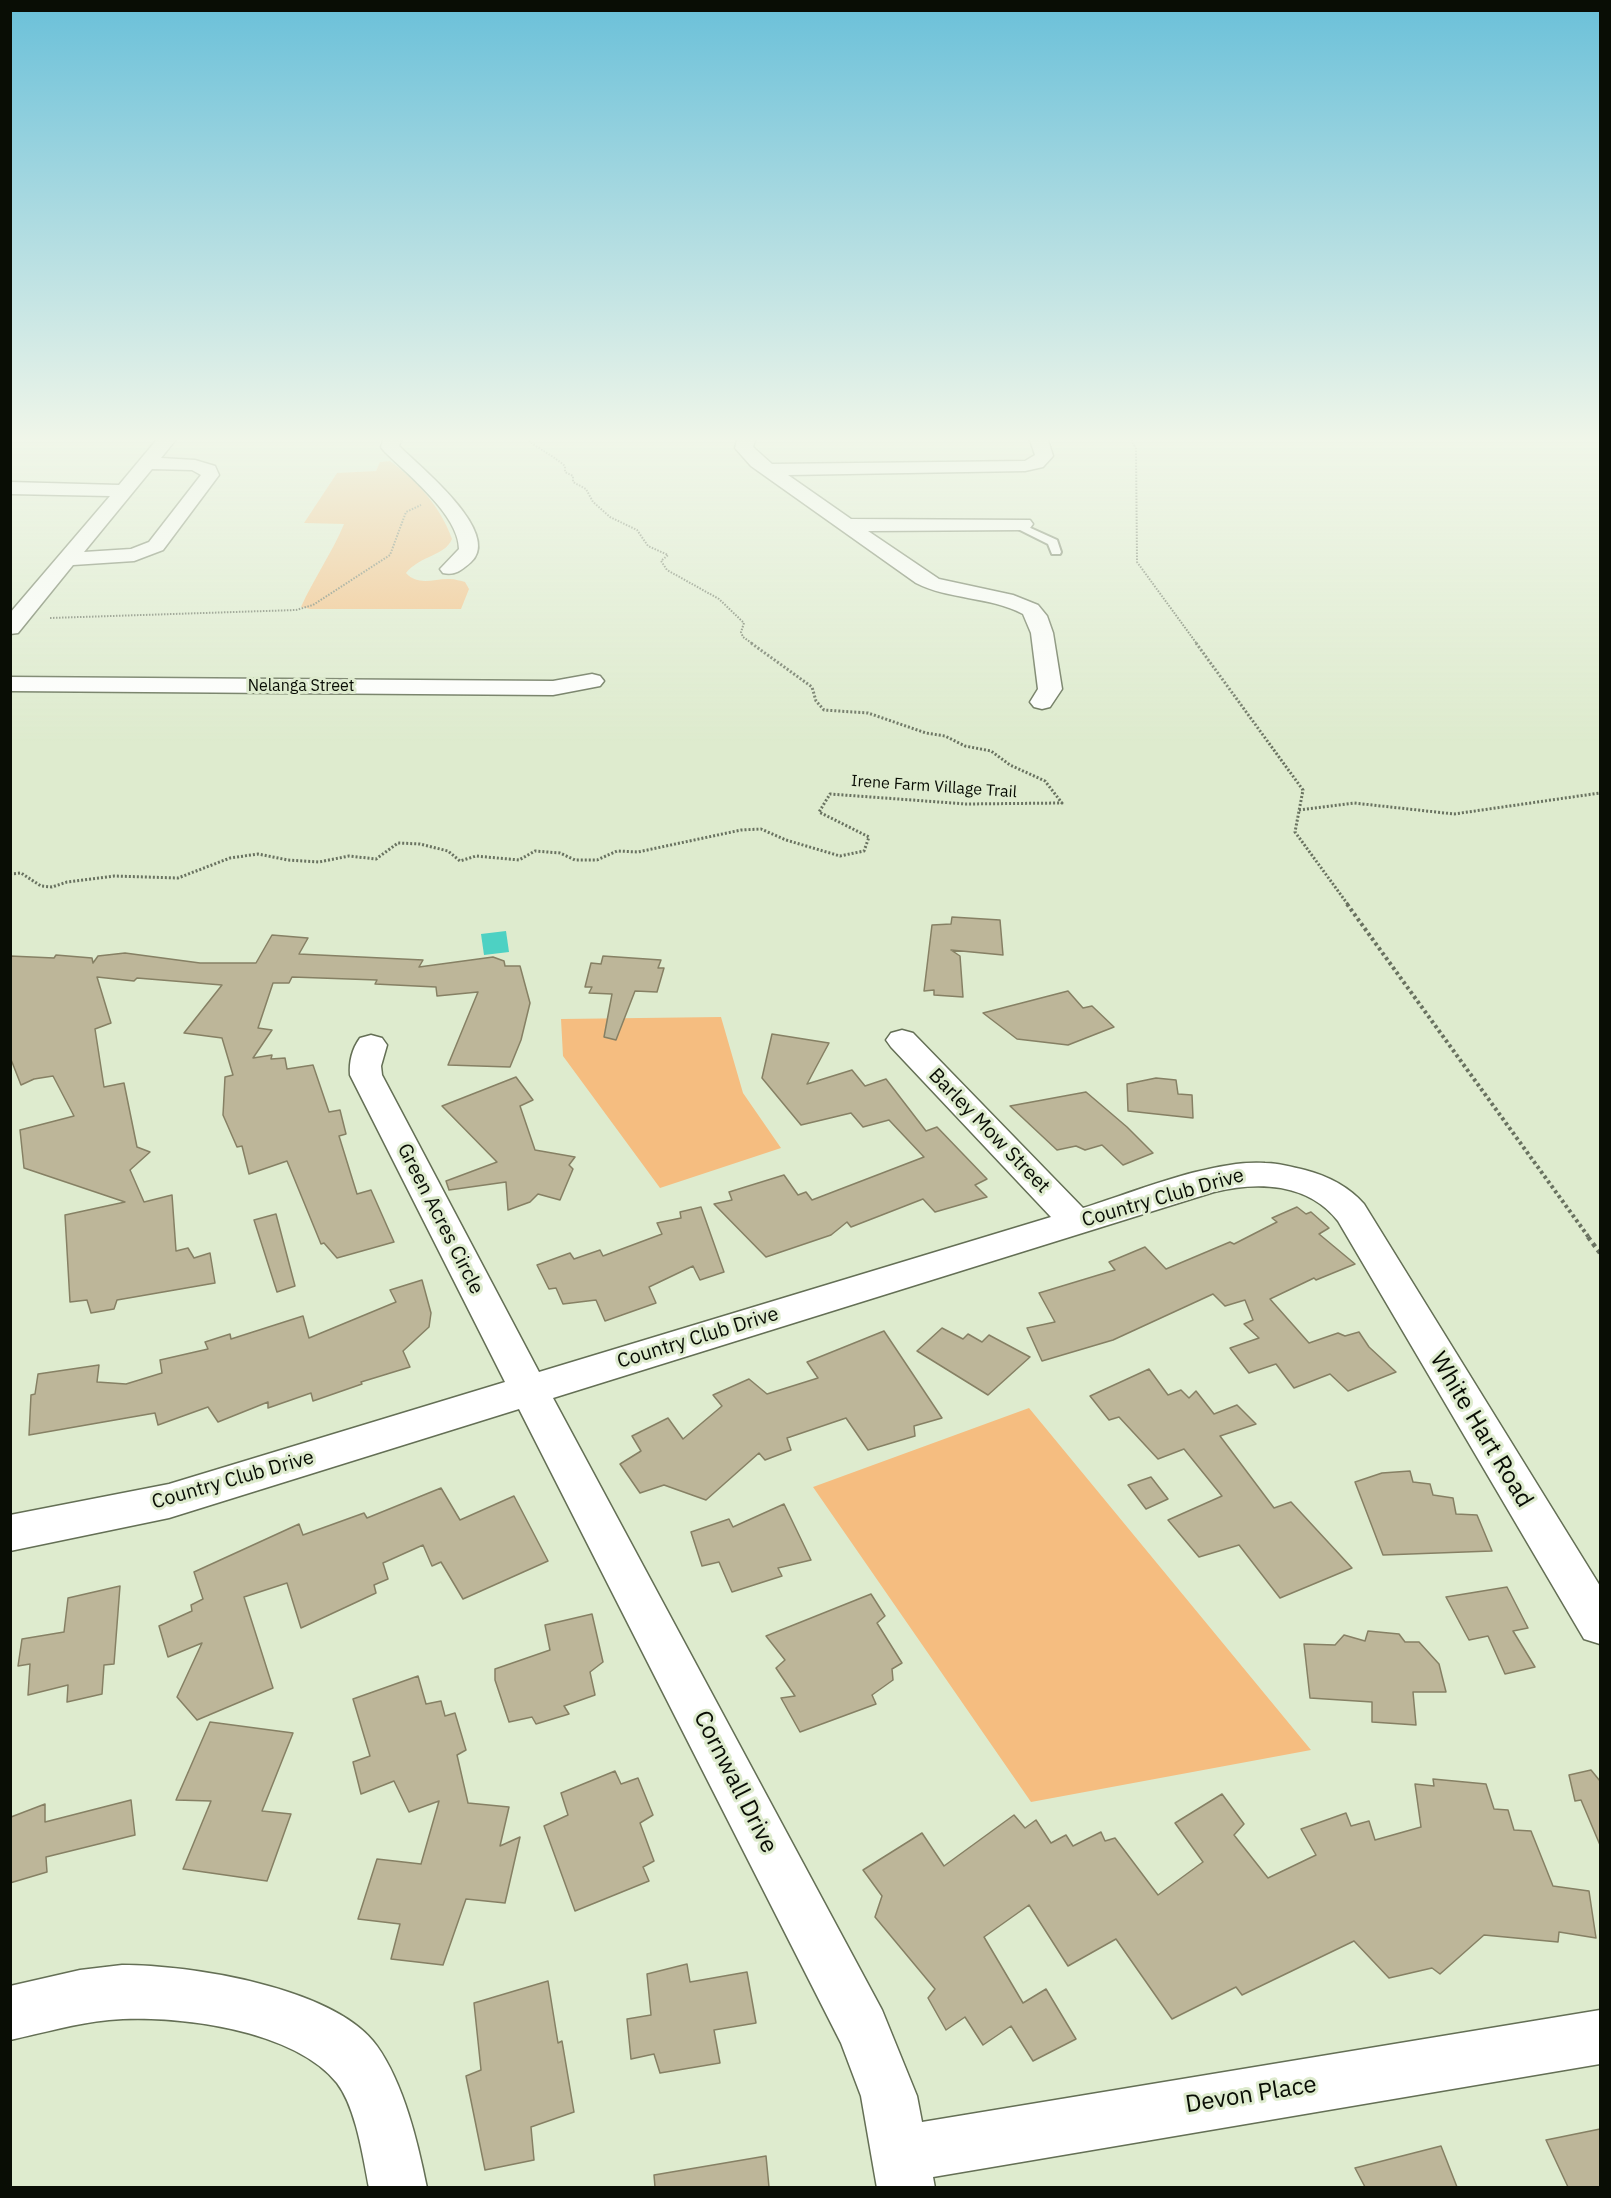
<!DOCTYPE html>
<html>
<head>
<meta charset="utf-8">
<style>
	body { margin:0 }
	#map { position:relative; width:1611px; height:2198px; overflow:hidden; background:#deebce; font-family:"IBM Plex Sans",sans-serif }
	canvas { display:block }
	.frame { position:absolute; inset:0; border:12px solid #090d05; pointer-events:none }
</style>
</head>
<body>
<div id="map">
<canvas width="1611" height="2198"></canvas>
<div class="frame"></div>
</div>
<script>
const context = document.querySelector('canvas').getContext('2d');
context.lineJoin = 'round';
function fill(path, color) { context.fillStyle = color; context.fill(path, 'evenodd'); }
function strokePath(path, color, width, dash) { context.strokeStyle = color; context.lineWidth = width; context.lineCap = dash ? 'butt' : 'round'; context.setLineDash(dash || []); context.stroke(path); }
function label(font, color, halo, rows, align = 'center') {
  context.font = font + ' "IBM Plex Sans",sans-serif'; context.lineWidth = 6; context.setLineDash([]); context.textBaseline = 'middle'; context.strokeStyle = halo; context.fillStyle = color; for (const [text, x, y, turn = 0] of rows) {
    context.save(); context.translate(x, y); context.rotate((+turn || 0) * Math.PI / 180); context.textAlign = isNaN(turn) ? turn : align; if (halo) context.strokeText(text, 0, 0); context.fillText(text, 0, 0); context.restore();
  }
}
const green = new Path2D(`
	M390,461C417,481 441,507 452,539C445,556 421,555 406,573C419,587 435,578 450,579C455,579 461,581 465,582L469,589L461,609H310L301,607C314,578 332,553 344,524L304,523L337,473L376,471L380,462Z
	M721,1017L743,1093L781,1148L660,1188L563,1056L561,1019Z
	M1029,1408L1311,1750L1031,1802L813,1487Z`);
const water = new Path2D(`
	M506,931L509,952L484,955L481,934Z`);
const building = new Path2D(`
	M952,917L1000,920L1003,955L951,950L960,956L963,997L934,995V990L924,991L932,925L951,924Z
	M272,935L308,938L299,954L423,960L419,967L493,957L504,961L505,966H520L530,1003L521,1040L510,1067L448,1065L478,992L437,996L436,987L375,984L377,980L292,977L289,983H273L258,1028L272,1030L253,1058L272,1055L271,1059L285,1058L287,1069L313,1065L329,1112L340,1110L346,1134L339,1136L357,1194L371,1190L394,1242L337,1258L324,1243L321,1244L287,1161L249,1174L242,1146L237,1147L223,1115L225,1077L233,1075L222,1038L184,1033L222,985L137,978L134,981L97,977L111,1023L95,1029L104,1087L124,1083L137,1147L150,1152L130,1170L144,1202L172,1195L176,1251L188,1248L194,1258L210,1253L215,1283L117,1300L114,1309L91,1313L87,1300L70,1302L65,1215L125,1202L24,1168L20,1130L74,1116L53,1076L34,1079L21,1085L10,1057V956L54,958L56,955L92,958L93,963L98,956L125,953L200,963H256Z
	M603,956L661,960L658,968H664L657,992L635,991L616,1040L604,1037L612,994L589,993L592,987H585L591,963L601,964Z
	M1068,991L1083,1008L1092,1006L1114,1027L1068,1045L1017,1039L983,1013Z
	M772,1034L829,1043L807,1084L852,1070L865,1086L886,1079L926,1131L937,1127L987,1179L975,1185L987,1197L935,1212L923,1199L851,1227L847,1222L831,1235L766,1257L714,1204L732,1200L729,1192L784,1175L798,1195L806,1192L812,1200L924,1157L889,1120L863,1127L851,1113L801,1125L762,1078Z
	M516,1077L533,1100L520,1106L535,1150L575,1157L569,1165L573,1169L560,1200L538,1194L530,1202L508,1210L506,1182L449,1190L446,1181L497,1162L442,1106Z
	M1156,1078L1176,1080L1178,1094L1192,1095L1193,1118L1128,1111L1127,1084Z
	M1086,1092L1127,1127L1153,1153L1123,1165L1102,1145L1085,1150L1076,1146L1057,1150L1010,1106Z
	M701,1207L724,1272L700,1280L693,1266L649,1287L656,1303L605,1321L596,1300L563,1304L556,1288L549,1289L537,1265L570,1253L574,1259L600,1250L603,1256L662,1234L657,1223L681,1218L680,1212Z
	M1297,1207L1306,1214L1311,1212L1329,1228L1319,1234L1355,1264L1316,1280L1314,1278L1270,1299L1309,1343L1338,1333L1345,1336L1359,1332L1369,1347L1396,1372L1348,1391L1330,1374L1294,1388L1276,1364L1249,1373L1230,1348L1259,1338L1244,1324L1253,1320L1245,1300L1225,1306L1213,1294L1113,1340L1042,1361L1027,1328L1055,1322L1039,1293L1115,1270L1109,1262L1145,1247L1166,1269L1230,1242L1234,1244L1277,1222L1272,1218Z
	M276,1214L295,1286L277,1292L254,1220Z
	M422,1280L431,1313L429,1327L403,1351L410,1367L361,1382L362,1384L313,1401L311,1393L268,1408V1402L218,1422L208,1407L158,1425L155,1413L29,1435L31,1395L35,1394L38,1374L99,1365L97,1382L126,1384L162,1373L160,1360L208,1349L205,1342L230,1334L231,1339L303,1316L309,1338L396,1302L390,1290Z
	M942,1328L963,1339L968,1334L982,1342L989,1335L1030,1357L988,1395L917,1351Z
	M884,1331L942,1418L914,1426L915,1436L868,1450L846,1418L787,1438L791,1450L765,1460L759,1453L706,1500L664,1485L640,1493L620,1464L641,1451L632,1436L668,1418L683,1439L722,1406L713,1395L749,1379L767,1394L818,1378L807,1362Z
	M1149,1369L1168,1395L1181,1390L1189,1398L1196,1391L1214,1414L1237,1405L1256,1424L1220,1436L1274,1508L1291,1502L1352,1568L1280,1598L1239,1545L1199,1557L1168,1520L1222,1496L1184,1449L1158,1459L1119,1417L1109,1420L1090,1396Z
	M1410,1471L1413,1482L1430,1484L1433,1495L1453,1498L1456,1514L1477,1515L1492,1551L1383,1555L1355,1482L1382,1473Z
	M1151,1477L1168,1499L1146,1509L1128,1485Z
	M441,1488L460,1520L514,1496L548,1561L463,1599L441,1562L432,1566L423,1545L383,1563L388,1579L374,1585L376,1593L301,1628L287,1583L244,1597L273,1688L197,1720L177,1697L202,1643L168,1657L159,1626L192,1611L191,1605L203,1599L194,1572L299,1524L303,1535L364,1513L367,1518Z
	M784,1504L811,1560L778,1568L782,1576L732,1592L719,1562L702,1566L691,1532L729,1519L733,1527Z
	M120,1586L114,1664L104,1665L102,1694L67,1702L68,1685L28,1695L30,1664L18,1666L22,1639L64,1632L68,1598Z
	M1507,1587L1528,1628L1513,1631L1535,1667L1505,1674L1488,1636L1469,1640L1446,1597Z
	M871,1594L885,1616L877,1623L902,1663L892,1669L893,1680L872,1695L876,1704L800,1732L781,1698L795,1696L776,1668L785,1660L766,1636Z
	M592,1614L603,1662L590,1672L595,1695L564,1706L569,1714L536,1724L532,1717L509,1722L495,1680V1669L550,1650L545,1625Z
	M1368,1631L1399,1634L1405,1642H1419L1439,1664L1446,1692H1413L1416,1725L1372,1722V1702L1310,1698L1304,1644L1335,1645L1344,1635L1365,1641Z
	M418,1676L426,1704L441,1701L445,1716L455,1713L466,1750L457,1755L468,1803L509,1807L500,1846L520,1837L505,1903L466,1899L443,1965L391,1959L400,1924L358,1919L377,1859L421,1864L439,1801L409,1812L394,1781L361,1794L353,1762L370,1756L353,1699Z
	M210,1722L293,1733L262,1811L291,1814L267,1881L183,1869L211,1801L176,1800Z
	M1591,1770L1600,1781V1845L1581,1800L1575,1801L1569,1775Z
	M615,1771L621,1784L638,1778L653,1815L640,1823L654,1861L643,1867L649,1881L575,1911L544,1826L568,1815L561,1793Z
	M1433,1779L1486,1784L1494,1809L1508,1810L1514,1830L1531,1831L1553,1886L1589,1891L1596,1938L1559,1932L1558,1942L1484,1935L1440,1974L1432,1968L1389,1978L1354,1941L1242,1995L1236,1987L1172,2019L1116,1939L1068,1966L1029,1905L984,1937L1023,2003L1046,1989L1076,2039L1033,2061L1011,2026L983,2045L965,2017L946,2030L928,1998L935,1989L875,1917L882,1896L863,1870L922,1833L944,1866L1014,1815L1025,1828L1036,1820L1051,1843L1066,1835L1073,1846L1101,1832L1105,1841L1115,1838L1158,1895L1203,1862L1175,1823L1222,1794L1244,1824L1234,1835L1268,1878L1316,1855L1301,1829L1346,1813L1351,1826L1369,1821L1375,1840L1421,1827L1415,1784L1434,1786Z
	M131,1800L135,1835L46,1857L47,1872L10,1883L11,1817L45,1804V1822Z
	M687,1964L690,1982L747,1972L756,2023L714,2030L720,2063L660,2073L654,2054L631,2059L627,2019L651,2015L647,1974Z
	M548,1981L558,2043L562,2041L574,2112L531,2127L534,2160L485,2170L466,2076L481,2070L474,2003Z
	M1600,2129V2187H1568L1546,2140Z
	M1441,2146L1457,2187H1365L1355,2168Z
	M766,2156L769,2187H655L654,2175Z`);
const pathFar3 = new Path2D(`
	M524,437C538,449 551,454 565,466V472L573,476V482L586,489L593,502L610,517L637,530L648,546L668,555L661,561L667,570L719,599L744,623L741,632L743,637L753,644
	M1130,437L1136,449L1137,562L1197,644
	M50,618L296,610L313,605L390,555L406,512L421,505`);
const pathFar2 = new Path2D(`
	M1196,643L1303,790L1295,832L1349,906
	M1299,810L1354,803L1454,814L1600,793
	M10,874L21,873L41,886L52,887L67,882L114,876L178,878L230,858L258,854L288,860L319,862L349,856L376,859L398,843L420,844L448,851L460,861L476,856L519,860L535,851L560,853L575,860H597L617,851L638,852L741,830L761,829L786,840L840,856L864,851L869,837L819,812L830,794L966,804L1062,803L1045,781L1010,765L991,751L965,746L945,736L926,733L868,713L824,710L816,701L812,687L751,643`);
const pathFar1 = new Path2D(`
	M1347,904L1590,1239`);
const path = new Path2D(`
	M1588,1237L1600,1253`);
const service = new Path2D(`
	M1015,521L1057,540L1061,552L1060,554H1052L1048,544L1012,526V522Z`);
const minor = new Path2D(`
	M159,437H178L161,458L195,460L215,466L219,475L163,550L134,561L73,565L18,633L10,634V613L110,496L10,494V482L119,485ZM152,469L192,470L201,475L149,542L131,549L84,552Z
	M384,437H402L399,446C419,466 503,533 471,562C462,570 455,576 443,573L440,569L459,549C459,515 407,474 384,451L381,447Z
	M738,437H756L753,447L772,464L1025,461L1035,455L1029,437H1047L1053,456L1043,467L1025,471L788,475L851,519L1030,520L1033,524L1030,528L1023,530L868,531L939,579L1013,595L1038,605L1047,616L1053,633L1062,689L1050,707L1042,709L1034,707L1030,702L1038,689L1031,633L1023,614C989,596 949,600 916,583L751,466L735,448Z
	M592,674L600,676L604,681L600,686L553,695L10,691V677L553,681Z
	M902,1030L913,1033L1083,1208C1134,1192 1214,1159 1265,1163C1279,1163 1292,1167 1305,1170C1328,1176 1348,1186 1364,1204L1600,1586V1644L1584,1639L1338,1221C1308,1183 1258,1181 1214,1192L553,1398L882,2010L917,2096L922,2122L1600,2010V2064L933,2177L935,2188H877L861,2096L841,2043L519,1409L169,1518L10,1551V1515L169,1484L505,1382L350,1075C349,1062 352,1049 360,1038L371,1035L382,1038L387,1045L381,1066L382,1075L539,1372L1051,1217L891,1047L886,1040L891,1033Z
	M122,1965C190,1965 335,1987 377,2046C404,2084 418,2143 427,2188H369C363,2157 356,2108 337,2083C294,2029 174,2014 109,2020C76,2023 43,2033 10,2040V1986L80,1970Z`);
const farStreetnames = [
	["Nelanga Street",301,686],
	["Irene Farm Village Trail",934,787,4]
];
const streetNames = [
	["Barley Mow Street",989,1131,46],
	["Country Club Drive",1163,1198,-16],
	["Green Acres Circle",440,1219,63],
	["Country Club Drive",698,1338,-17],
	["Country Club Drive",233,1480,-16]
];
const nearStreetnames = [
	["White Hart Road",1481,1430,59],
	["Cornwall Drive",735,1782,63],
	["Devon Place",1251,2095,-9]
];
fill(green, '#f5bd80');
fill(water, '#4dd1c3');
fill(building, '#bdb699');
strokePath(building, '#868064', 1.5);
strokePath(service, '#646f55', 4);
strokePath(minor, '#646f55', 3);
strokePath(pathFar3, '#697260', 2, [1.5, 1.5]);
strokePath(pathFar2, '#697260', 3, [2, 2]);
strokePath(pathFar1, '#697260', 4, [3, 3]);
strokePath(path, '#697260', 4.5, [4, 4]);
fill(service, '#fff');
fill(minor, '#fff');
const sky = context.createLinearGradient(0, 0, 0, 745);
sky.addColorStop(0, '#6ac0d9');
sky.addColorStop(0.59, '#f0f6e9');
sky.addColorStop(1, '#f0f6e900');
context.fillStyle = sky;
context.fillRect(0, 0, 1611, 745);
label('16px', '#090d05', '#deebce', farStreetnames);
label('20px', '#090d05', '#deebce', streetNames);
label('24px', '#090d05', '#deebce', nearStreetnames);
</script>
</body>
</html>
